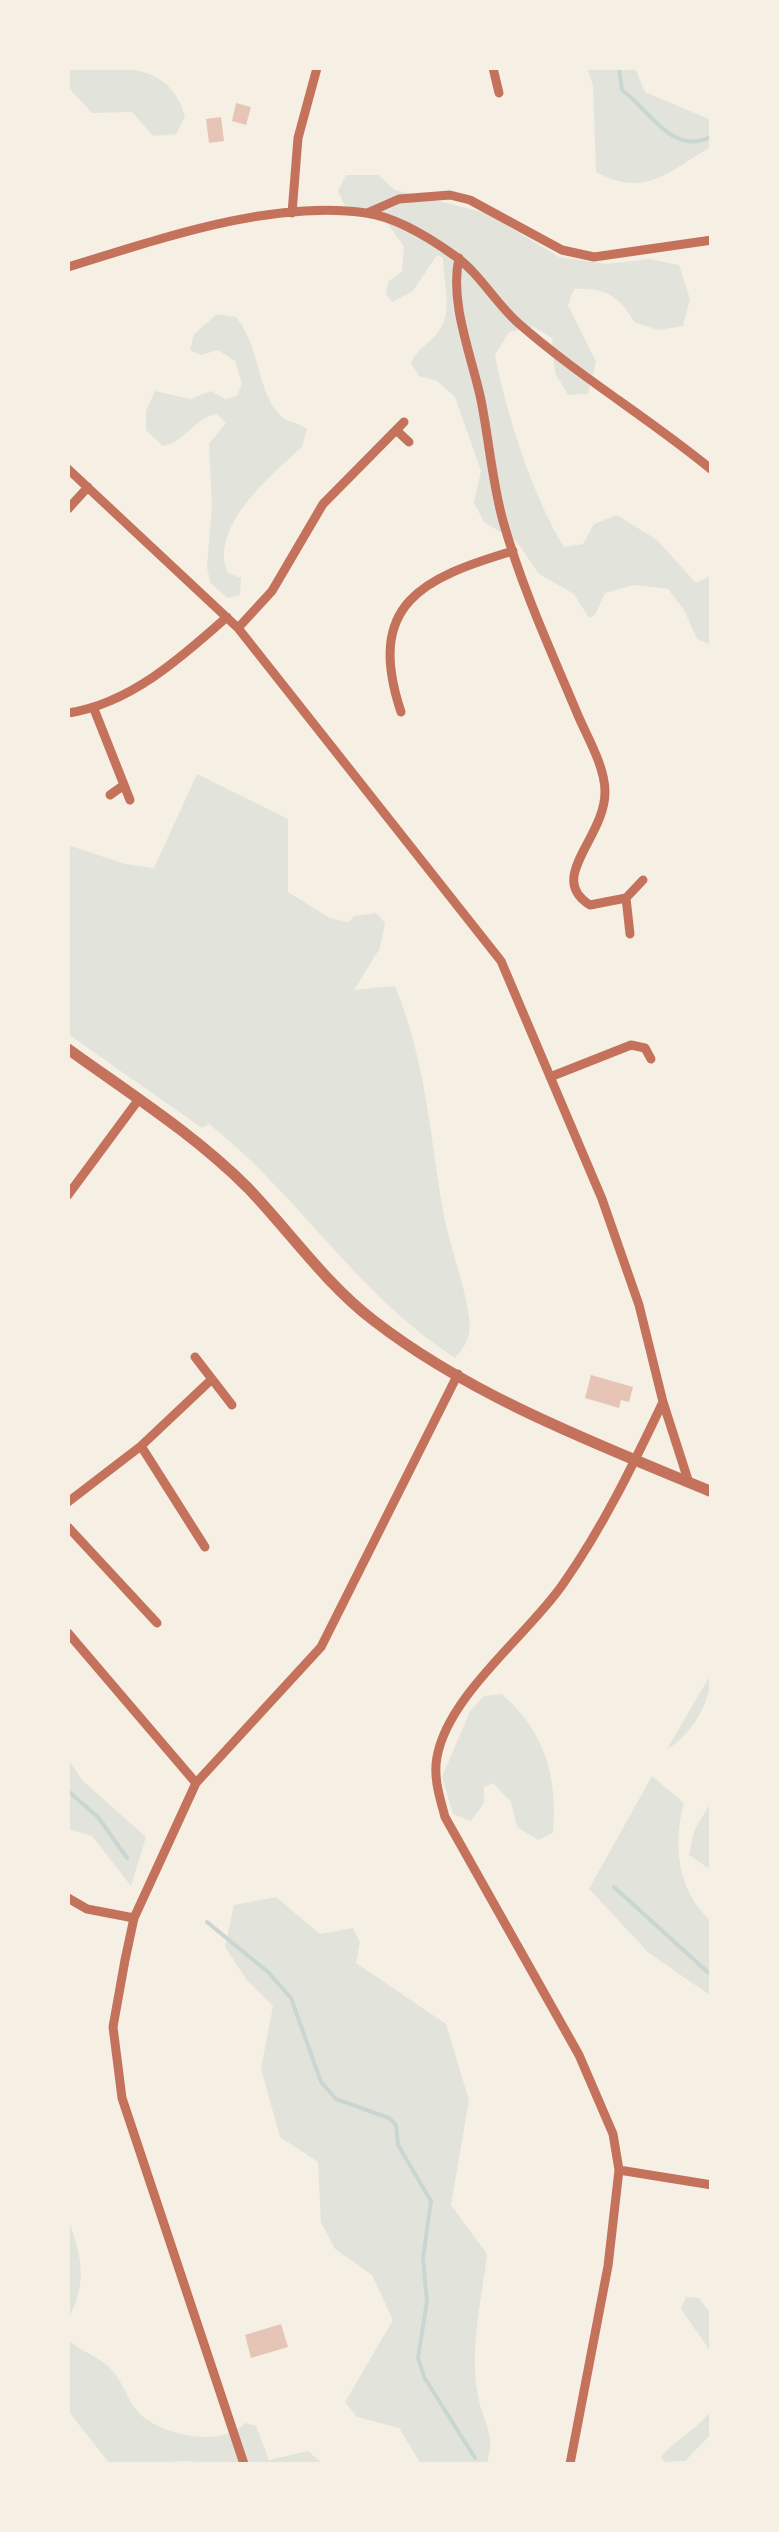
<!DOCTYPE html>
<html>
<head>
<meta charset="utf-8">
<style>
	body { margin:0 }
	#map { position:relative; width:779px; height:2532px; overflow:hidden; background:#f6efe4; font-family:Spectral,serif }
	canvas { display:block }
	.frame { position:absolute; inset:0; border:70px solid #f6efe4; pointer-events:none }
</style>
</head>
<body>
<div id="map">
<canvas width="779" height="2532"></canvas>
<div class="frame"></div>
</div>
<script>
const context = document.querySelector('canvas').getContext('2d');
context.lineJoin = 'round';
function fill(path, color) { context.fillStyle = color; context.fill(path, 'evenodd'); }
function strokePath(path, color, width, dash) { context.strokeStyle = color; context.lineWidth = width; context.lineCap = dash ? 'butt' : 'round'; context.setLineDash(dash || []); context.stroke(path); }
const green = new Path2D(`
	M68,68C116,68 169,60 185,116L176,134L153,136L132,112L92,113L68,87Z
	M587,68H635L645,92L711,120V147C668,171 646,199 596,172L593,85Z
	M346,175H378L395,190L486,213L559,257L606,264L649,259L679,265L690,299L683,326L658,330L634,322C620,296 604,287 574,289L568,305L596,362L588,394L568,395L555,373L552,338L534,327L509,332L495,355C506,413 533,497 564,547L583,544L594,524L617,515L657,540L696,583L711,576V645L697,639L684,610L668,589L634,585L605,593L595,615L589,618L574,594L539,574L517,542L484,522L474,503L481,471L455,397L437,381L419,376L411,363C418,347 429,345 438,332C454,312 443,282 443,258L437,255L413,291L392,302L386,294L388,282L402,271L404,247L380,212L345,206L338,191Z
	M217,314L236,317C261,348 256,388 279,414C286,423 298,422 307,429L302,447C271,475 208,528 228,573L241,578L240,595L227,598L210,582L207,567L212,505L209,444L226,423L217,414C193,418 187,441 163,446L146,430V411L155,391L190,399L211,391L226,399L237,396L242,384L235,361L218,350L201,355L190,350L194,334Z
	M197,774L288,819V892L330,918L348,922L355,916L376,913L385,923L380,948L354,990L395,986C424,1056 430,1131 442,1205C448,1243 464,1280 469,1317C472,1335 466,1346 455,1358C357,1295 299,1195 209,1124L202,1128L68,1034V845L125,864L154,868Z
	M711,1674C712,1700 691,1736 667,1749Z
	M502,1694C545,1732 558,1776 553,1833L538,1840L517,1827L511,1802L493,1783L484,1787V1803L471,1821L453,1814L442,1777L470,1711L484,1696Z
	M68,1759L83,1781L146,1837L131,1886L92,1836L68,1829Z
	M652,1776L684,1803C672,1845 678,1892 711,1921V1996L649,1953L589,1889Z
	M711,1802L712,1870H711L689,1855L694,1831Z
	M276,1897L320,1934L353,1928L360,1942L356,1963L446,2024L469,2100L451,2205L487,2254C482,2299 469,2351 478,2396C484,2427 496,2431 487,2464H421L399,2428L357,2417L345,2402L393,2320L372,2275L335,2249L321,2222L318,2162L280,2137L261,2069L273,2006L247,1980L225,1947L234,1905Z
	M68,2219C82,2256 88,2284 68,2319Z
	M686,2297L699,2298L711,2314V2352L681,2309Z
	M68,2339C80,2352 101,2357 112,2370C126,2386 129,2409 149,2421C174,2437 223,2446 245,2423L256,2426L269,2460L308,2451L323,2464H199L192,2461L110,2464L69,2412Z
	M711,2411V2434L685,2461L665,2462L661,2457C676,2439 697,2429 711,2411Z`);
const stream = new Path2D(`
	M619,68L622,90C648,109 674,158 712,136
	M68,1791L98,1817L127,1858
	M614,1887L712,1976
	M207,1922L268,1972L291,1998L321,2082L336,2099L389,2118L396,2125L398,2145L431,2201L423,2258L427,2301L418,2358L424,2377L475,2458`);
const building = new Path2D(`
	M236,103L251,107L246,125L232,121Z
	M221,117L224,141L209,143L206,119Z
	M591,1375L633,1387L629,1402L621,1400L619,1408L585,1398Z
	M281,2324L288,2347L251,2358L245,2335Z`);
const minor = new Path2D(`
	M493,68L499,93
	M292,213L298,138L317,68
	M367,213L399,199L450,195L470,200L562,250L594,257L712,240
	M459,258C449,303 472,357 481,400C489,440 492,481 503,521C522,588 550,649 577,713C587,737 605,766 605,792C605,838 546,878 590,905L626,898L643,880
	M68,267C157,240 272,199 366,213C396,217 430,238 455,256C479,273 495,302 517,322C578,376 649,418 712,470
	M396,430L409,442
	M68,469L238,628L501,961L602,1199L639,1305L663,1402L689,1483
	M68,509L88,487
	M238,628L272,591L323,504L404,422
	M94,709L130,800
	M401,712C365,604 422,578 513,551
	M68,713C130,704 182,657 227,617
	M110,795L124,785
	M626,898L630,934
	M550,1077L631,1045L645,1048L651,1059
	M68,1195L139,1099
	M195,1357L232,1405
	M141,1446L205,1547
	M68,1502L141,1446L212,1379
	M68,1527L157,1623
	M68,1633L196,1783
	M68,1898L87,1909L134,1918
	M619,2170L712,2185
	M244,2464L122,2098L113,2027L125,1960L134,1918L196,1783L321,1647L458,1374
	M570,2464L608,2266L619,2170L613,2134L579,2055L445,1817C440,1798 433,1778 437,1757C448,1695 528,1635 563,1584C603,1527 633,1465 663,1402`);
const tertiary = new Path2D(`
	M68,1049C129,1093 194,1134 248,1188C290,1232 325,1283 373,1320C472,1397 597,1444 712,1492`);
fill(green, '#e2e4dc');
strokePath(stream, '#c9d6d2', 4);
fill(building, '#e6c5b7');
strokePath(minor, '#c5725c', 9);
strokePath(tertiary, '#c5725c', 11);
</script>
</body>
</html>
